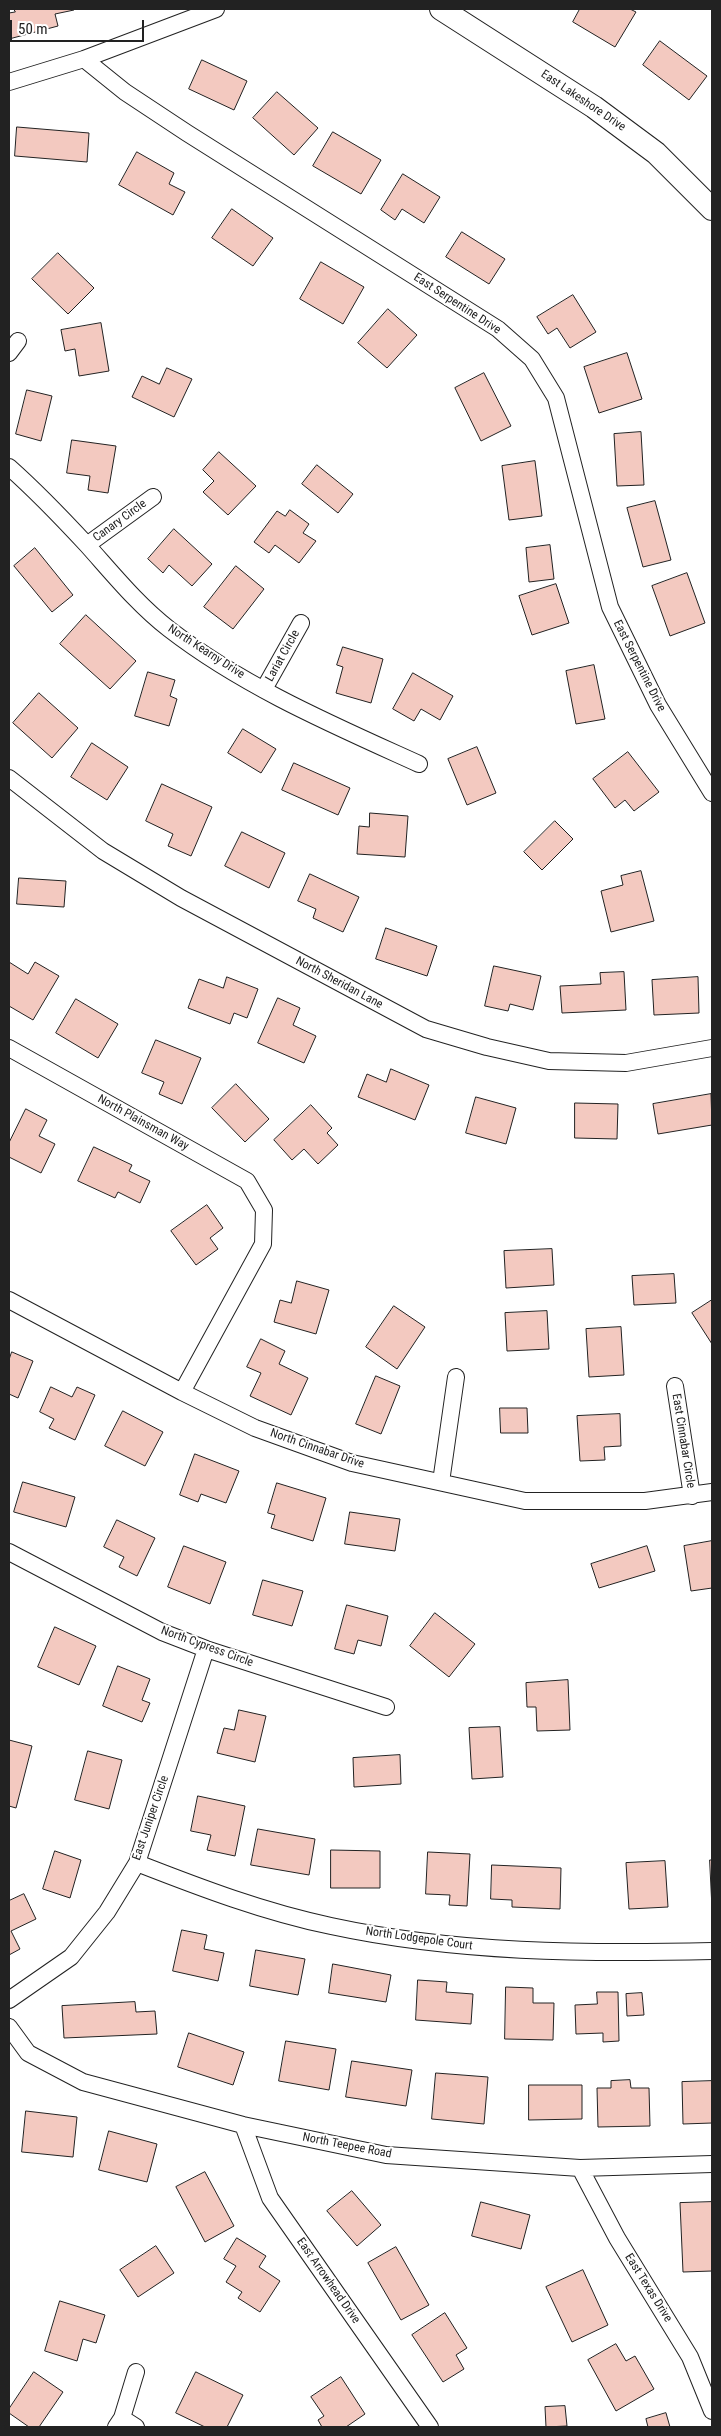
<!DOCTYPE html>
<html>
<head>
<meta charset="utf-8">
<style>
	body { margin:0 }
	#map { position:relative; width:721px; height:2436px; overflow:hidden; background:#fff; font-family:"Roboto Condensed",sans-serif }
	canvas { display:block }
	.frame { position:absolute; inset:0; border:10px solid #222; pointer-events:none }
	.scale { position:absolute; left:10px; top:20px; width:134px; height:22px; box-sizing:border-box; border:2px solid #222; border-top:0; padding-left:6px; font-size:15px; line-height:18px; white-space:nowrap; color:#222; -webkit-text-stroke:4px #fff; paint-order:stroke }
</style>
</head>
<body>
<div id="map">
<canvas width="721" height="2436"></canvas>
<div class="frame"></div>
<div class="scale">50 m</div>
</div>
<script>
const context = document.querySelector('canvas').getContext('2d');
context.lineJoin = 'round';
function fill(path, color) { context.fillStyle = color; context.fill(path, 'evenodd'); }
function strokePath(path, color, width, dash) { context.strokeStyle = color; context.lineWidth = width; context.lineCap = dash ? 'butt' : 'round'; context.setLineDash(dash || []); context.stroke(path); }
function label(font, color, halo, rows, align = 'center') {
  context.font = font + ' "Roboto Condensed",sans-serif'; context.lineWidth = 4; context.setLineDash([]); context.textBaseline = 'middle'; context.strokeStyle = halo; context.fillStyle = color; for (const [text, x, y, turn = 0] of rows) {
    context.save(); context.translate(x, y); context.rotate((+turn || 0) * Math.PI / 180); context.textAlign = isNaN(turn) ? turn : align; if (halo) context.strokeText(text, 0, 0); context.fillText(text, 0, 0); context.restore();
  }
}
const building = new Path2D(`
	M14,9H74V10L55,14L58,26L9,39V13L15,12Z
	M580,9H630L636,12L615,47L573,22Z
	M660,41L707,76L689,100L643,65Z
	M202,60L247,81L234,110L189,89Z
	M277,92L318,128L294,155L253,118Z
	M17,127L89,133L87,162L15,156Z
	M333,132L381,160L361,194L313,166Z
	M137,152L174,173L169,184L185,192L173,215L119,185Z
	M403,174L440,197L424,223L402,209L395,220L381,210Z
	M232,209L273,238L253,266L212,238Z
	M462,232L505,259L489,284L446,257Z
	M58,253L94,288L68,314L32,279Z
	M321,262L364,287L343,324L300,299Z
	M573,295L596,332L570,348L557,328L548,334L537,317Z
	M388,309L417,335L387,368L358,343Z
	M101,323L109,371L79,376L75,349L65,351L61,330Z
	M627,353L642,399L599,413L584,367Z
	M167,368L192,379L174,417L132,397L142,376L159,384Z
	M484,373L511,426L481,441L455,388Z
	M27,390L52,396L41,441L16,434Z
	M641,432L644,485L617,486L614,434Z
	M72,440L116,446L108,493L88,490L90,476L67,473Z
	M219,452L256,486L228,515L203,492L214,481L203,470Z
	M535,461L542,516L509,520L502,466Z
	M317,465L353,494L338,513L302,484Z
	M655,501L671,560L643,567L627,508Z
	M290,510L309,524L303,533L316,541L299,563L275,545L269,553L254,542L277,511L285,516Z
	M174,529L212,564L192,586L169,565L163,573L148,559Z
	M550,545L554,579L529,582L526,548Z
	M35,548L73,595L52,612L14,566Z
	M236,566L264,589L233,629L204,607Z
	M687,573L705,623L670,636L652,586Z
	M556,584L569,623L532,635L519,596Z
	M86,615L136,661L110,689L60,644Z
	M343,647L383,659L371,703L336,693L343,667L337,665Z
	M594,665L605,719L576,724L566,671Z
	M148,672L175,680L170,696L177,699L169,726L135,716Z
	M413,673L453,696L440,720L421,709L414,721L393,709Z
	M39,693L78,728L52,758L13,723Z
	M243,729L276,749L261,773L228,753Z
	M92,743L128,767L107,800L71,777Z
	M477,747L496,793L467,805L448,759Z
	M628,752L659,792L634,811L625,800L615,808L593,779Z
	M294,763L350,788L338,815L282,790Z
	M162,784L212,807L191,856L168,846L173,834L146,821Z
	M370,813L408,816L405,857L357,854L359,826L369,827Z
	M555,821L573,839L542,870L524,852Z
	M242,832L285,853L269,888L225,866Z
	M641,871L654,921L611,932L601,891L623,885L621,876Z
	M310,874L359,897L343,932L313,918L316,909L298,901Z
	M19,878L66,881L64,907L17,904Z
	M386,928L437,946L427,976L376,959Z
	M9,962L28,974L35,962L59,976L33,1020L9,1006Z
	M494,966L541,976L533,1010L510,1004L508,1011L485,1006Z
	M624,972L626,1010L562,1013L560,986L601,984L600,973Z
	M227,977L258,989L247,1018L234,1013L230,1024L188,1008L199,979L223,988Z
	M698,977L699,1013L654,1015L652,980Z
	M278,998L300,1008L293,1025L316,1036L304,1063L258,1043Z
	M76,999L118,1024L98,1058L56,1033Z
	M156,1040L201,1058L182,1104L159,1094L164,1082L142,1073Z
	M391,1069L429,1085L415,1120L358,1097L367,1074L386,1082Z
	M236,1084L269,1119L245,1142L212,1108Z
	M711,1094L712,1125L658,1134L653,1104Z
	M476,1097L516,1108L506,1144L466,1133Z
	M575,1103L618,1104L617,1139L575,1138Z
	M311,1105L332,1128L327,1133L338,1145L318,1164L304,1149L292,1160L274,1140Z
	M26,1109L47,1120L39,1136L55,1144L41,1173L9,1157V1143Z
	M94,1147L132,1165L129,1171L150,1181L140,1203L118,1192L115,1198L78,1181Z
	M207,1205L223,1228L210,1238L218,1249L196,1265L171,1231Z
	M552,1249L554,1285L506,1288L504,1251Z
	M674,1274L676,1303L634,1305L632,1276Z
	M297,1281L329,1290L316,1334L274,1322L280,1300L291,1303Z
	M712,1300V1344L692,1313Z
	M394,1306L425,1327L397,1369L366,1347Z
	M547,1311L549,1349L507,1351L505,1313Z
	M621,1327L624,1375L589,1377L586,1329Z
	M261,1339L285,1351L279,1364L308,1378L291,1415L250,1396L261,1373L247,1367Z
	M12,1352L33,1361L18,1398L9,1394V1360Z
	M376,1376L400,1386L381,1434L356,1424Z
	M51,1387L72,1397L77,1387L95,1395L75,1440L49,1428L54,1419L40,1412Z
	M500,1408H527L528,1433H501Z
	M123,1411L163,1432L145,1466L105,1446Z
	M620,1414L621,1446L604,1447L605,1460L580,1461L577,1416Z
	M195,1454L239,1471L226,1503L201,1494L198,1502L180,1495Z
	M23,1482L75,1497L66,1527L14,1512Z
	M277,1483L326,1498L313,1541L271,1528L275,1515L268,1513Z
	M350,1512L400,1519L395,1551L345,1544Z
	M117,1520L155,1538L137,1576L119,1567L124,1557L104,1547Z
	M712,1541V1588L691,1591L684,1546Z
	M184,1546L226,1562L210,1604L168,1587Z
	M647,1546L655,1571L599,1588L591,1564Z
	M263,1580L303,1591L292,1626L253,1615Z
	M347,1605L388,1616L381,1646L358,1640L354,1654L335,1649Z
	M435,1613L475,1644L449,1677L410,1646Z
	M55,1627L96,1646L79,1685L38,1667Z
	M118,1666L150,1679L142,1700L150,1703L142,1722L103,1706Z
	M568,1680L570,1730L537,1731L536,1707H527L526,1683Z
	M239,1710L266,1716L255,1762L217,1753L224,1728L234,1730Z
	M500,1727L503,1777L472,1779L469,1728Z
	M9,1740L32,1746L16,1808L9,1806Z
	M88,1751L122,1760L109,1809L75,1800Z
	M400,1755L401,1784L354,1787L353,1758Z
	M198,1796L245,1806L235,1856L207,1850L211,1835L191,1831Z
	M258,1829L315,1839L309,1875L251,1865Z
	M331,1850L380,1851V1888H331Z
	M55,1851L81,1860L70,1898L43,1889Z
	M428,1852L470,1854L467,1906L449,1905L450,1895L426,1894Z
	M710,1860H712V1908Z
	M665,1861L668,1907L629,1909L626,1863Z
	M492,1865L561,1868L560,1909L512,1907V1900L491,1899Z
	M24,1894L36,1919L11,1931L20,1949L9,1955V1901Z
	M182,1930L207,1935L204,1949L224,1953L218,1981L173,1971Z
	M256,1950L305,1959L298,1995L250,1986Z
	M333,1964L391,1975L386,2002L329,1993Z
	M418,1980L447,1982L446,1992L473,1994L471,2024L416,2020Z
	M506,1987L533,1988V2003H554L553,2040L505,2039Z
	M597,1992H618L619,2041L603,2042V2033L576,2034L575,2005L597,2004Z
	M642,1993L644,2015L627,2016L626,1994Z
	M135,2002L136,2012L155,2011L157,2034L64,2038L62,2006Z
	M189,2033L244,2052L233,2085L178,2067Z
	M286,2041L336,2049L329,2090L279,2081Z
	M352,2061L412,2070L406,2106L346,2097Z
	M436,2073L488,2077L484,2124L432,2119Z
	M630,2080L631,2088H649L650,2126L598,2127L597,2088H611V2081Z
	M712,2081V2123L683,2124L682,2082Z
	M529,2085H582V2119L529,2120Z
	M26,2111L77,2117L73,2157L22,2152Z
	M109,2131L157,2144L147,2182L99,2170Z
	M205,2172L234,2226L205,2242L176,2187Z
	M352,2191L381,2225L357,2246L327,2211Z
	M481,2202L530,2215L521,2249L472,2236Z
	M712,2202V2271L683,2272L680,2203Z
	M237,2238L266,2256L259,2267L280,2281L260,2312L238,2298L242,2292L226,2282L236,2266L224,2259Z
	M156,2246L174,2273L138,2297L120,2270Z
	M396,2247L429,2305L401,2320L368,2263Z
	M583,2270L608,2325L572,2342L546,2287Z
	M60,2301L105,2315L96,2343L83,2339L77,2361L45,2351Z
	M445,2313L467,2348L456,2355L464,2369L443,2382L412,2335Z
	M616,2344L626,2361L635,2356L654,2389L616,2411L588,2360Z
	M34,2372L63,2392L39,2427H29L9,2413V2409Z
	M196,2372L243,2395L227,2427H205L176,2413Z
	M341,2377L365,2414L346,2427H322L318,2420L324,2416L311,2397Z
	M565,2406L567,2426L546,2427L545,2407Z
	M666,2413L670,2427H648L646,2419Z`);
const street = new Path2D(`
	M84,59L125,92L187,133L498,329L532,359L556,398L610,607L658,705L712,793
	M9,82L84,59L216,9
	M9,353L18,341
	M9,467C36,491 62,518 87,545C113,574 138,605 169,629C244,687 333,725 419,764
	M87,545L153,497
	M264,689L301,623
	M9,778L103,851L181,898L426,1029L487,1047L549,1061L626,1063L712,1048
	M9,1048L247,1181L264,1210L263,1244L182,1392
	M9,1300L182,1392L255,1428L352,1463L525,1501H645L712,1492
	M675,1386L692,1496
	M441,1482L456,1377
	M9,1552L162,1632L206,1649L386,1707
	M137,1863C201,1888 264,1912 331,1926C456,1953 585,1954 712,1951
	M9,2000L71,1957L107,1912L137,1863L206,1649
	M9,2027L28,2053L83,2082L243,2125L386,2155L580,2168L712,2164
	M243,2125L270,2198L430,2427
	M580,2168L617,2238L690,2357L712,2411
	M122,2418L136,2427
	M116,2427L122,2418L136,2372`);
const secondary = new Path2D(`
	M441,9L594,107L656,153L712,209`);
const streetNames = [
	["East Lakeshore Drive",583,101,34],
	["East Serpentine Drive",457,304,33],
	["Canary Circle",120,521,-36],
	["North Kearny Drive",206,652,33],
	["Lariat Circle",283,656,-61],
	["East Serpentine Drive",639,666,63],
	["North Sheridan Lane",339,983,28],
	["North Plainsman Way",143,1123,29],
	["East Cinnabar Circle",683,1441,81],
	["North Cinnabar Drive",317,1449,19],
	["North Cypress Circle",207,1647,20],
	["East Juniper Circle",151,1818,-71],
	["North Lodgepole Court",419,1939,8],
	["North Teepee Road",347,2146,11],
	["East Arrowhead Drive",328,2281,55],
	["East Texas Drive",648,2288,58]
];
fill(building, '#f3c9c0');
strokePath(building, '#222', 1);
strokePath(street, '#222', 18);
strokePath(secondary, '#222', 24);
strokePath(street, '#fff', 16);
strokePath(secondary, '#fff', 22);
label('12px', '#222', '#fff', streetNames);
</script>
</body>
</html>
